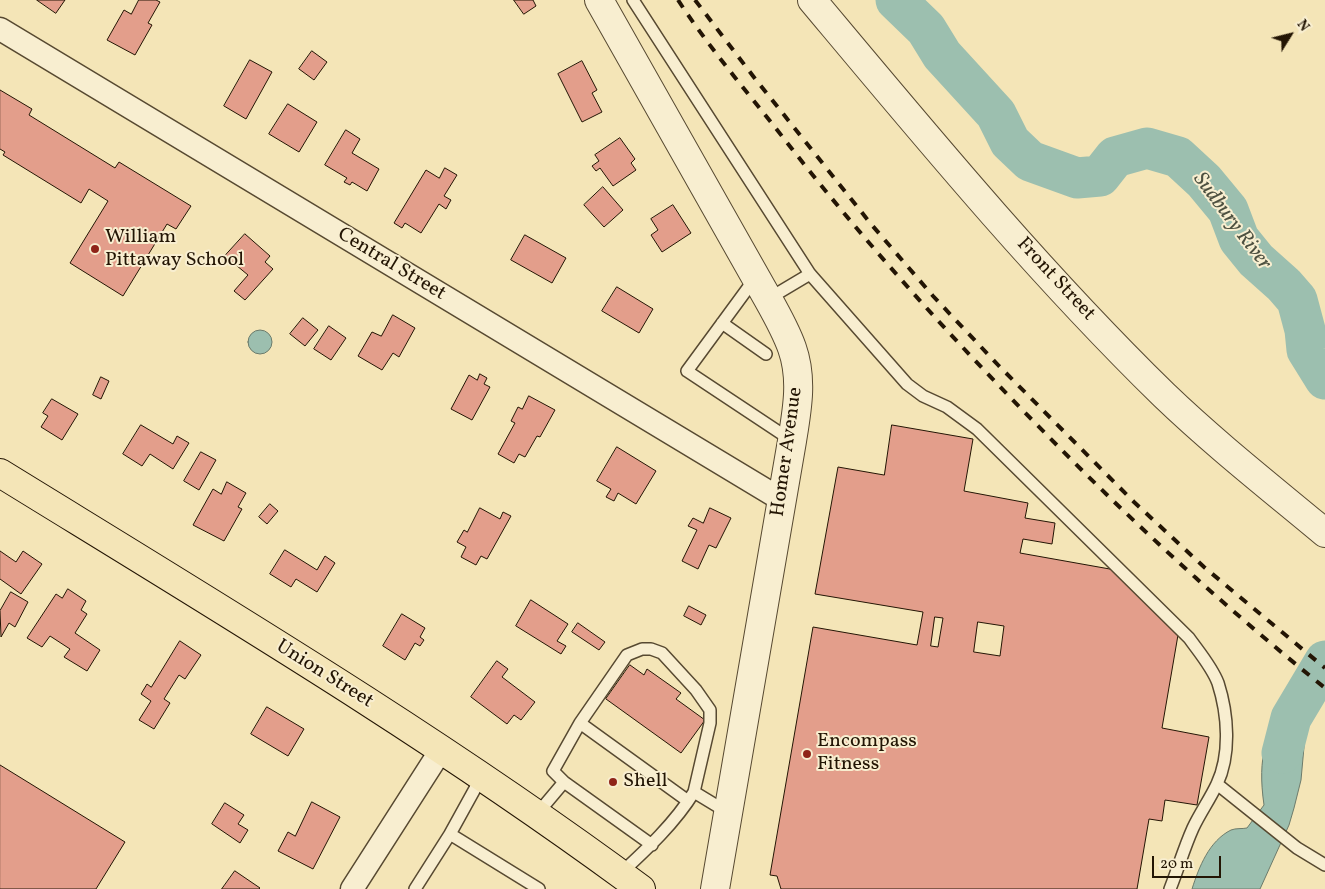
<!DOCTYPE html>
<html>
<head>
<meta charset="utf-8">
<style>
	body { margin:0 }
	#map { position:relative; width:1325px; height:889px; overflow:hidden; background:#f4e5b7; font-family:Vollkorn,serif }
	canvas { display:block }
	.north { position:absolute; left:1265px; top:10px; width:50px; height:50px; -webkit-text-stroke:4px #f8eed0; paint-order:stroke; rotate:54deg; font-size:14px; font-weight:700; line-height:20px; text-align:center; color:#231504 }
	.north::after { content:''; display:block; margin:auto; width:18px; height:22px; background:#231504; clip-path:polygon(50% 0,100% 100%,50% 72%,0 100%) }
	.scale { position:absolute; left:1152px; top:856px; width:69px; height:22px; box-sizing:border-box; border:2px solid #231504; border-top:0; padding-left:6px; font-size:15px; line-height:18px; white-space:nowrap; color:#231504; -webkit-text-stroke:4px #f8eed0; paint-order:stroke }
</style>
</head>
<body>
<div id="map">
<canvas width="1325" height="889"></canvas>
<div class="north">N</div>
<div class="scale">20 m</div>
</div>
<script>
const context = document.querySelector('canvas').getContext('2d');
context.lineJoin = 'round';
function fill(path, color) { context.fillStyle = color; context.fill(path, 'evenodd'); }
function strokePath(path, color, width, dash) { context.strokeStyle = color; context.lineWidth = width; context.lineCap = dash ? 'butt' : 'round'; context.setLineDash(dash || []); context.stroke(path); }
function label(font, color, halo, rows, align = 'center') {
  context.font = font + ' Vollkorn,serif'; context.lineWidth = 4; context.setLineDash([]); context.textBaseline = 'middle'; context.strokeStyle = halo; context.fillStyle = color; for (const [text, x, y, turn = 0] of rows) {
    context.save(); context.translate(x, y); context.rotate((+turn || 0) * Math.PI / 180); context.textAlign = isNaN(turn) ? turn : align; if (halo) context.strokeText(text, 0, 0); context.fillText(text, 0, 0); context.restore();
  }
}
const water = new Path2D(`
	M248 342a12 12 0 1 1 24 0a12 12 0 1 1-24 0Z
	M1288,692L1312,711L1305,736L1301,780L1294,808L1289,825L1260,889H1192C1199,867 1209,841 1231,830C1236,828 1242,829 1247,828L1264,805C1257,756 1266,734 1288,692Z`);
const river = new Path2D(`
	M896,0L926,29L942,55L996,114L1010,142L1030,161L1077,178L1100,176L1115,157L1147,148L1178,157L1204,181L1228,210L1239,239L1256,260L1284,285L1297,300L1305,330L1307,350L1325,379
	M1282,753L1291,718L1325,661`);
const building = new Path2D(`
	M37,0H65L56,13Z
	M139,0H156L160,2L148,23L152,25L135,55L107,40L124,10L131,14Z
	M514,0H533L536,6L524,14Z
	M312,51L327,62L314,80L299,69Z
	M250,60L272,72L246,119L224,106Z
	M582,61L597,90L592,93L602,112L582,122L558,74Z
	M0,90L32,109L29,115L115,168L119,162L191,206L176,229L167,224L123,296L70,263L108,201L89,189L81,203L3,155L5,152L0,149Z
	M288,104L317,122L299,152L269,134Z
	M346,130L360,139L352,153L379,169L367,191L352,182L350,185L344,182L347,178L325,165Z
	M620,138L635,159L631,163L636,170L613,186L600,168L596,171L592,166L599,161L595,155Z
	M445,168L457,175L444,196L451,200L446,209L439,204L421,233L405,223L402,228L394,223L426,170L439,178Z
	M603,187L623,210L604,227L584,205Z
	M673,205L691,233L662,252L651,235L658,230L651,219Z
	M245,234L270,256L265,262L273,269L245,300L234,291L248,275L225,256Z
	M525,235L566,258L552,283L511,260Z
	M617,287L653,309L639,333L602,311Z
	M393,315L415,328L399,357L393,353L382,370L358,356L372,332L381,336Z
	M303,318L318,330L305,346L290,334Z
	M329,326L346,338L331,360L314,349Z
	M480,374L487,378L484,384L490,387L472,420L451,409L469,375L477,380Z
	M101,377L109,381L101,399L93,395Z
	M529,396L555,410L540,437L537,436L525,457L519,454L514,463L498,454L515,423L511,421L518,407L522,409Z
	M52,399L78,414L62,440L41,427L48,416L43,413Z
	M141,425L173,444L177,436L189,443L173,469L150,454L142,466L123,454Z
	M892,425L973,439L964,491L1028,503L1025,518L1055,523L1052,544L1023,539L1020,553L1121,571L1178,635L1162,728L1209,737L1197,805L1165,800L1162,821L1149,819L1137,889H781L777,876L770,875L813,627L917,645L923,612L815,594L838,467L884,475ZM935,617L943,618L938,647L931,646ZM978,622L1004,626L1000,656L974,652Z
	M617,447L656,471L636,504L618,493L614,501L606,497L611,489L597,481Z
	M201,452L216,460L199,490L184,481Z
	M227,482L246,493L238,507L242,509L224,541L193,525L213,489L221,494Z
	M270,504L278,511L267,524L259,517Z
	M480,508L500,519L503,512L511,516L487,559L481,556L476,565L461,557L466,547L457,542L464,530L467,532Z
	M710,508L731,518L716,548L709,545L698,569L682,561L697,530L688,526L693,518L703,523Z
	M285,550L317,570L325,556L335,563L317,592L296,579L291,587L270,574Z
	M0,551L16,562L23,551L42,564L21,594L0,579Z
	M68,589L86,601L81,610L87,614L75,633L100,650L87,671L64,657L70,649L50,636L42,647L27,638L56,594L62,598Z
	M11,592L28,602L15,627L9,623L1,637L0,611Z
	M531,600L568,624L557,641L566,646L561,654L516,626Z
	M689,606L706,615L701,625L684,616Z
	M402,614L425,628L420,637L424,640L420,646L415,643L405,660L383,646Z
	M578,623L605,642L599,650L572,632Z
	M180,641L201,655L185,679L179,675L164,699L170,703L154,729L139,720L151,701L141,694L147,684L151,687Z
	M497,661L508,669L502,677L535,702L521,720L514,715L507,724L471,697Z
	M630,665L644,675L647,669L681,693L676,699L705,720L681,753L606,699Z
	M267,707L304,729L288,756L251,734Z
	M0,765L125,842L96,889H0Z
	M312,802L340,817L313,869L278,851L288,832L295,836Z
	M225,803L244,815L238,824L248,830L240,843L212,824Z
	M235,871L260,888L259,889H222Z`);
const service = new Path2D(`
	M633,0L810,274L907,384L923,396L947,407L977,429L1189,638C1199,652 1212,667 1218,683C1228,714 1231,754 1217,784C1210,799 1200,813 1193,828C1184,848 1178,869 1170,889
	M756,277L687,371L791,440
	M768,299L810,274
	M722,323L766,354
	M580,723L627,655L642,649H651L662,653L696,690L710,710V723L694,792
	M482,776L450,834L539,889
	M564,782L652,845
	M1217,784L1297,848L1325,865
	M537,814L564,782L553,771L580,723L688,801
	M620,874C647,849 675,823 694,792L727,812
	M415,889L450,834`);
const minor = new Path2D(`
	M0,29L782,500
	M352,889L441,750`);
const tertiary = new Path2D(`
	M599,0L768,299C777,315 786,331 792,348C803,379 797,410 792,441L715,889
	M812,0C925,135 1038,272 1164,395C1215,444 1271,488 1325,533`);
const primary = new Path2D(`
	M0,473C216,606 437,738 641,889`);
const rail = new Path2D(`
	M678,0C710,49 749,94 785,140C866,244 954,341 1047,435C1135,525 1227,609 1325,688
	M695,0L753,76L871,224L933,296L999,366L1134,502L1204,567L1325,668`);
const markers = [
	[95,249,5,"#8f2418"],
	[807,754,5,"#8f2418"],
	[613,782,5,"#8f2418"]
];
const poiNames = [
	["William",105,238],
	["Pittaway School",105,261],
	["Encompass",817,742],
	["Fitness",817,765],
	["Shell",623,782]
];
const streetNames = [
	["Central Street",391,265,31],
	["Front Street",1055,280,47],
	["Homer Avenue",788,452,-82],
	["Union Street",324,675,32]
];
const waterNames = [
	["Sudbury River",1231,222,53]
];
fill(water, '#9cbfaf');
strokePath(water, '#6c7b6b', 1);
strokePath(river, '#9cbfaf', 41);
fill(building, '#e39e8b');
strokePath(building, '#231504', 1);
strokePath(service, '#574931', 14);
strokePath(minor, '#574931', 25);
strokePath(tertiary, '#574931', 30);
strokePath(primary, '#231504', 30);
strokePath(service, '#f8eed0', 11);
strokePath(minor, '#f8eed0', 22);
strokePath(tertiary, '#f8eed0', 28);
strokePath(primary, '#f4e5b7', 28);
strokePath(rail, '#231504', 4, [9, 9]);
for (const [x, y, r, color] of markers) { const dot = new Path2D(); dot.arc(x, y, r, 0, 2 * Math.PI); context.fillStyle = color; context.fill(dot); strokePath(dot, '#f8eed0', 2); }
label('20px', '#231504', '#f8eed0', poiNames, 'left');
label('20px', '#231504', '#f8eed0', streetNames);
label('italic 21px', '#4d5040', '#f8eed0', waterNames);
</script>
</body>
</html>
